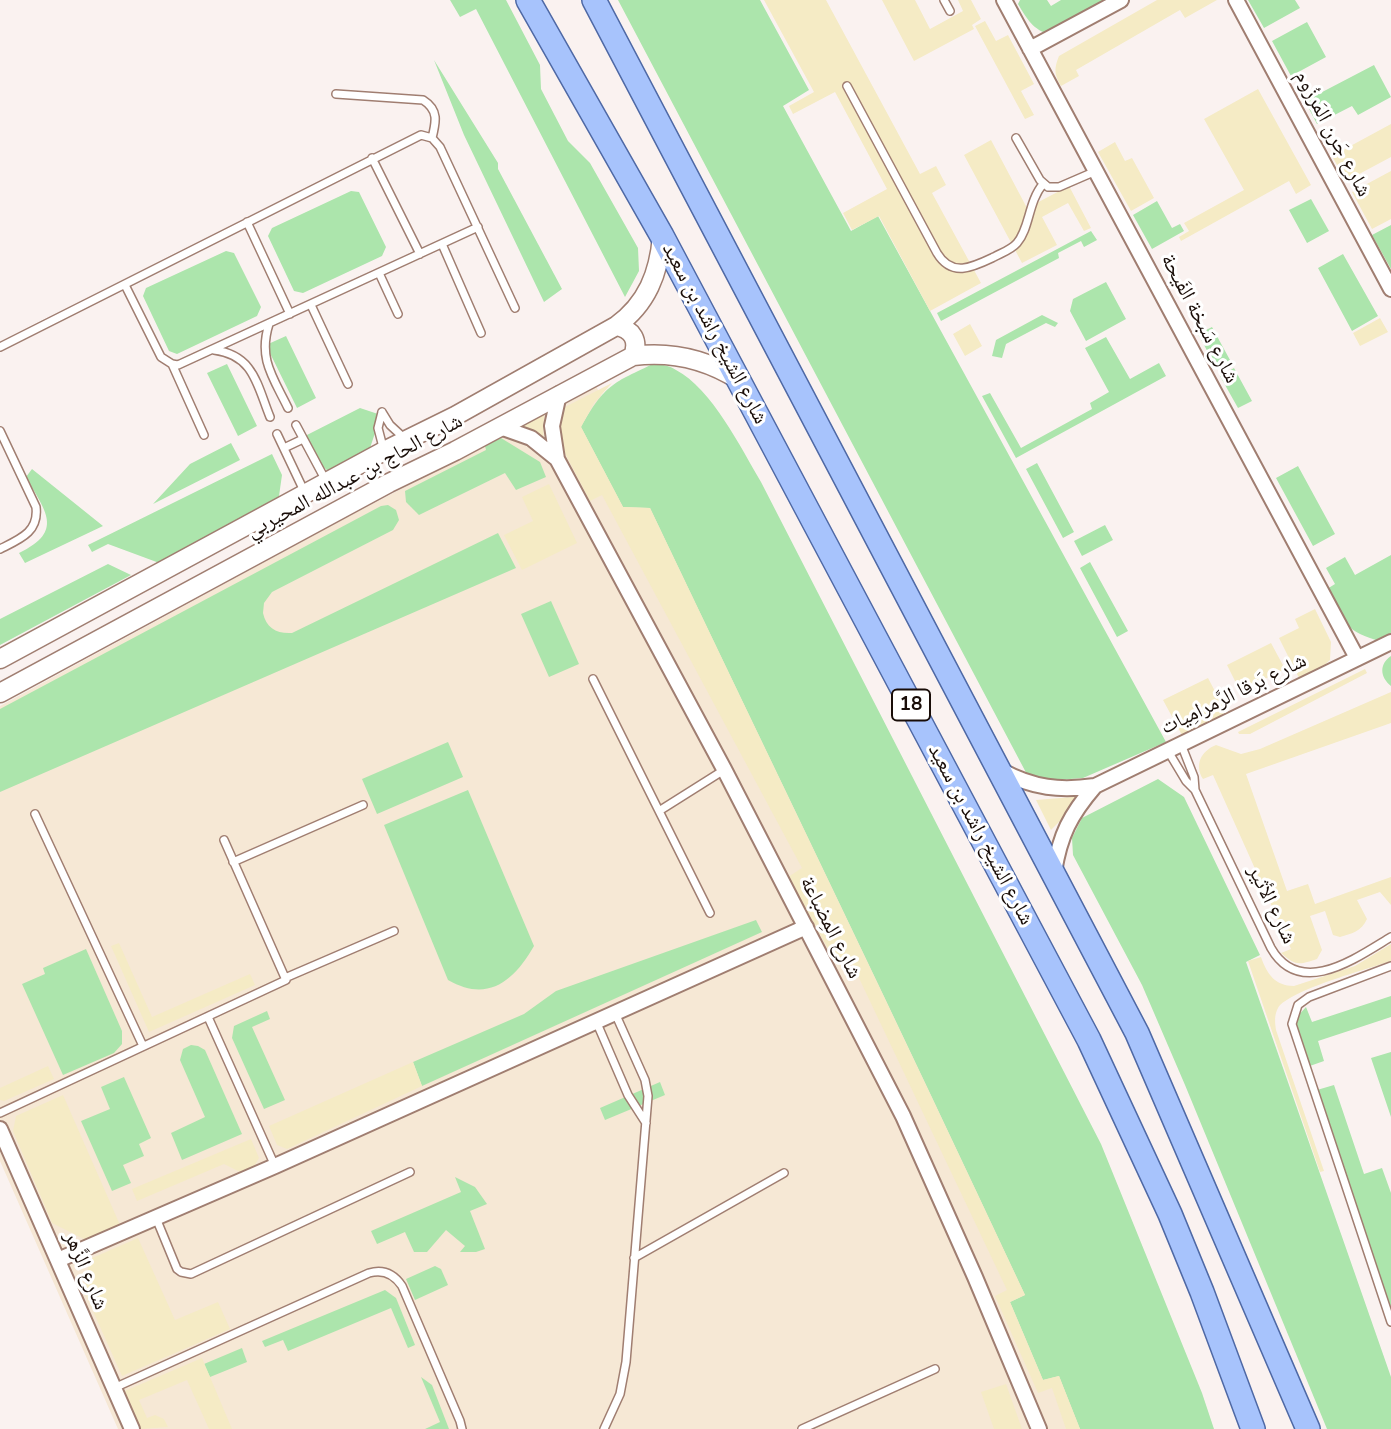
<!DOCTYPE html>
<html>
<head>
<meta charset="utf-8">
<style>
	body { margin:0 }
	canvas { display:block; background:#faf2f0 }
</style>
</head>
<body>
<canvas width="1391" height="1429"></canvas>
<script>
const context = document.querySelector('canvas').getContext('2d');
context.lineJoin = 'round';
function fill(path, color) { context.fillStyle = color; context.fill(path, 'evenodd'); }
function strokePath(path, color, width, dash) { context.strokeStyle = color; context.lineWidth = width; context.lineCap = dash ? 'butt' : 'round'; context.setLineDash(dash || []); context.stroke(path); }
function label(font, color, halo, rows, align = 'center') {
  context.font = font + ' "Nunito Sans","Noto Naskh Arabic",sans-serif'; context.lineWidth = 6; context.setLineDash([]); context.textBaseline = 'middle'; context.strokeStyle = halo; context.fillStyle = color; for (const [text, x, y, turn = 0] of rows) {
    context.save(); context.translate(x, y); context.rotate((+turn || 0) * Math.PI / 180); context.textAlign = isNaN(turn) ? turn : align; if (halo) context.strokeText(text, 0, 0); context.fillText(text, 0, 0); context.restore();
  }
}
const commercial = new Path2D(`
	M596,386L649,491L1125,1429H118L0,1161V706L329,527Z`);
const green = new Path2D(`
	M450,0H506L540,65L541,89L568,141L590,163L638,248L639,271L625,297L476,9L460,17Z
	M618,0H760L809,90L783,106L851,231L878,216L1166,742L1083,778L1031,782Z
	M1020,0H1047L1051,6L1061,0H1109L1051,35C1033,30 1027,19 1018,4Z
	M1248,0H1295L1300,8L1264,28Z
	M1307,22L1326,57L1291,76L1272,41Z
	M434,60L498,163V169L562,289L544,302L464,135Z
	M1374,65L1391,97L1358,115L1352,106L1317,124L1305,101Z
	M351,191L359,192L386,247L382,256L303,293L294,291L268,236L272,228Z
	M1311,199L1329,231L1307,243L1289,210Z
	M1157,201L1172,228L1180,224L1184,231L1152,249L1133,215Z
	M1391,225V269L1372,235Z
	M1091,231L1097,240L1084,247L1081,241L1058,253L1059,258L941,321L937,313Z
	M226,251L234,253L261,307L257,316L177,354L169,351L143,296L146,288Z
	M1343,254L1378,316L1352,331L1318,268Z
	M1106,282L1126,319L1086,341L1070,311L1073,299Z
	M1042,315L1058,323L1055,327L1046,323L1006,344L1002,358L992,356L996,340Z
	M1212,327L1230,360L1216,367L1198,334Z
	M286,336L316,398L297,408L266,345Z
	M1106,337L1130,379L1159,363L1166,376L1016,458L982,396L990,393L1021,448L1092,409L1090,403L1109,392L1085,348Z
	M655,363C662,365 671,366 676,370C712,389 741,448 761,482L1101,1144L1202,1393L1214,1429H1080L1059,1376L1043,1380L1010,1302L1025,1295C902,1031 775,770 650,508L623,507L581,427C605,384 613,383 655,363Z
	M227,364L257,426L238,436L207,373Z
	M1234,368L1252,401L1238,408L1220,376Z
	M360,408L381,415L368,454L331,474L315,459L303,437Z
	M501,438L540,462L546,477L516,490L505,473L419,515L406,502L405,491L486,450L485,446Z
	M231,443L240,460L153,504L190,464Z
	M272,454L282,475L278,503L162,564L108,544L92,552L88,545Z
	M1037,463L1074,532L1063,538L1026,469Z
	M1298,466L1335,534L1313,546L1276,478Z
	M32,469L103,526L25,563L19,553C65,531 45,511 26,477Z
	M388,505L396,510L399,520L393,530L272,592L264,603L263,613C266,628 277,634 292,633L498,533L516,568L0,792V709L381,506Z
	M1105,525L1113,540L1082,556L1074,541Z
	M1391,555V633L1376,640C1342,630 1342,617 1327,589L1335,584L1326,568L1345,557L1355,575Z
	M1090,562L1128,631L1117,637L1080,568Z
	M108,564L131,575L0,645V619Z
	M551,601L579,664L549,677L521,614Z
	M1391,656V686C1380,677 1379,664 1391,656Z
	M448,742L463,777L377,814L362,779Z
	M1158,779L1184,797L1260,955L1246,962L1391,1377V1429H1327L1185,1085L1142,985L1073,855L1072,838L1082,818Z
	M468,790L534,946C514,981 488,1003 448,980L384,825Z
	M756,920L762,932L422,1086L413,1062L524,1014L556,991Z
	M86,949L122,1031V1044L114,1053L63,1075L22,984L45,974L43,968Z
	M1391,996V1017L1318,1041L1324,1061L1307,1067L1295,1029V1019L1306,1007L1312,1022Z
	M267,1011L270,1019L252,1027L285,1100L264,1109L232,1038L234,1026Z
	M191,1045L198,1046L205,1050L242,1134L182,1160L171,1133L205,1117L180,1060L183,1049Z
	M1391,1052V1117L1371,1058Z
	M124,1077L151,1138L139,1144L144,1156L123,1165L131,1183L112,1191L81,1121L110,1109L101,1087Z
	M660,1082L665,1095L605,1120L600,1108Z
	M1334,1085L1364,1174L1382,1168L1391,1193V1309L1317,1090Z
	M455,1177L475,1187L487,1204L470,1211L485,1249L476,1252H460L465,1246L446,1230L427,1252H414L405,1232L377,1244L371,1231L461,1192Z
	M435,1266L441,1269L448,1285L415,1300L406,1279Z
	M385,1290L396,1298L415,1345L408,1348L391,1308L288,1351L283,1340L265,1347L262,1341Z
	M242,1348L247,1362L210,1377L204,1364Z
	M421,1377L432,1385L449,1429H425L440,1422Z`);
const sand = new Path2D(`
	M764,0H826L920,174L936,166L946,185L932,193L981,283L930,311L879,216L852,230L843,213L887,189L835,92L793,114L789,106L814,92Z
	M882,0H915L930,29L963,11L958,0H971L981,19L972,25L974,29L914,61Z
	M1157,0H1217L1185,18L1180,10L1076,70L1079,76L1061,86C1054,75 1054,68 1059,56Z
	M985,21L996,41L1008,35L1034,84L1021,91L1034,115L1025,119L975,26Z
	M1258,89L1311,185L1296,194L1289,181L1181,241L1179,237L1189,231L1184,223L1244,190L1204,119Z
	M1391,124V157L1346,181L1332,156Z
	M991,140L1027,208L1069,186L1091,228L1084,231L1068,203L1042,217L1057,245L1022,263L964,155Z
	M1115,142L1125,161L1132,158L1154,198L1131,211L1098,152Z
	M1391,171V219L1372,229L1352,192Z
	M1380,318L1388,332L1360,346L1353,333Z
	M970,324L982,346L965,356L953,334Z
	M612,383L594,403L581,427L623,507L650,508C775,770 902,1032 1025,1295L1010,1302L1043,1380L1059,1376L1080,1429H1066L1052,1388L1038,1393L995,1296L1007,1290L849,957L836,963L788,877L802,868L602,495L590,501L558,440L565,407Z
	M544,415L543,440L519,427Z
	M549,484L577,543L522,570L504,535L533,521L522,497Z
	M1315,609L1331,642L1330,660L1318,671L1300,680L1279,638L1299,628L1295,619Z
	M1271,643L1285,669L1240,691L1227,665Z
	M1365,669L1367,673L1250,734H1239L1238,732Z
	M1208,678L1227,714L1183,737L1163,700Z
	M1391,692V723L1246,774L1287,891L1308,884L1315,904L1391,877V905L1380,892L1357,900L1367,919C1362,931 1351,934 1340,937L1333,935L1325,911L1310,916L1322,950L1317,959C1299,965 1296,966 1281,953L1291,949L1213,775L1203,779C1194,765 1201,751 1216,745L1241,754L1260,749Z
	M1085,796L1051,830L1036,800Z
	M119,943L152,1017L250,974L255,985L149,1032L111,946Z
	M1391,944V961C1368,969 1289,990 1278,1008C1274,1015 1275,1023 1276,1030L1324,1171L1320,1172L1248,961L1261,957C1267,974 1275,986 1294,986L1355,966Z
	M413,1062L422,1086L287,1149L277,1145L269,1126Z
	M48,1066L54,1079L4,1101L0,1100V1088Z
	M63,1095L120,1225L86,1240L52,1223L13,1131L16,1116Z
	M251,1139L259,1158L253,1168L242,1173L224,1164L137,1201L132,1189Z
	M138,1238L175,1320L218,1302L230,1329L122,1376L84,1291L90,1259Z
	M202,1358L232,1429H209L187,1380L139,1400L147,1418L155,1415L164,1419L168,1427L141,1429L125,1391Z
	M1006,1384L1022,1429H994L981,1392Z`);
const service = new Path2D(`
	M944,0L950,11
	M847,86L937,253C952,278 973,267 994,257C1001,253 1011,250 1017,243C1030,228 1028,202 1043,184
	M336,94L423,100C439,110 436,122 432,138
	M1016,138L1040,180L1048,187H1059L1096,171
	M372,158L420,254
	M247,222L290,314
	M442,244L481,333
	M379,273L398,314
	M125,285L161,357L172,364L178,365L478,227
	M311,305L348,384
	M269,324C258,359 273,377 288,408
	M0,347L421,135L432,138L440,147L515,308
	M214,350C254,355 257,385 270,417
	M172,364L204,435
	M382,412L378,428L384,451
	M382,412L390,425L404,438
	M296,425L326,481
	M0,431L36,507C39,532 20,539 0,549
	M277,434L305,493
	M284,448L303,439
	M593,679L710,913
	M1181,744L1194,777L1195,790L1271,948C1300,999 1356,958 1391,937
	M1168,751L1186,781L1195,790
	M659,811L724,770
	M35,814L143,1046
	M233,862L363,805
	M1391,966L1309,997L1298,1005L1292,1024L1391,1322
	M285,978L394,931
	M208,1017L275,1166
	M596,1021L628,1095L646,1123
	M0,1113L286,980L224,840
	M156,1218L177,1269L181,1272L191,1274L410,1172
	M634,1258L784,1173
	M114,1388L369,1273C383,1269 394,1274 402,1286L460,1421L462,1429
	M604,1429L620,1394L626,1362L648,1096L645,1080L615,1013
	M802,1429L935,1369`);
const minor = new Path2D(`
	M1004,0L1357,658
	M1236,0L1391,289
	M1030,49L1121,0
	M559,394L552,426L557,459L724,769L903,1116L975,1277L1039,1429
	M500,427L531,438L557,459
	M1002,771C1033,788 1060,791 1095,786L1391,642
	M1054,872C1060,835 1070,815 1095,786
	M0,1129L132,1429
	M58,1260L275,1166L806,927`);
const tertiary = new Path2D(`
	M616,326C633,329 639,341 633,356
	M0,659L384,451L455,416L616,326C647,304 659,273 662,236
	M0,693L389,483L455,451L633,356C672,351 706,359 739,380`);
const primary = new Path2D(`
	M528,0L662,236L1089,1040L1170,1214L1202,1292L1253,1429
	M594,0L1137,1033L1308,1429`);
const shields = [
	[911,705,38]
];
const shieldNames = [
	["18",911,705]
];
const streetNames = [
	["شارع جَرن المَرزُوم",1332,134,62],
	["شارع سَبخة الفَيحة",1199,319,62],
	["شارع الشيخ راشد بن سعيد",714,334,62],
	["شارع الحاج بن عبدالله المحيربي",355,477,-28],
	["شارع بَرقا الرَّمرامِيات",1234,695,-26],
	["شارع الشيخ راشد بن سعيد",980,835,62],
	["شارع الأثير",1271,905,64],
	["شارع المِضباعة",830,928,63],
	["شارع الزَّهر",85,1271,67]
];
fill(commercial, '#f6e8d5');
fill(green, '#ace5ac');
fill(sand, '#f5ebc5');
strokePath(service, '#a07e71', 10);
strokePath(minor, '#a07e71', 18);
strokePath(tertiary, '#a07e71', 21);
strokePath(primary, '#4f69a5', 26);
strokePath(service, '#fff', 7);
strokePath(minor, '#fff', 14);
strokePath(tertiary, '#fff', 18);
strokePath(primary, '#a7c3fc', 23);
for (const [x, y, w] of shields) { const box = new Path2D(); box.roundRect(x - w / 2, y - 15.5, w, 31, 5); context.fillStyle = '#fff'; context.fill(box); strokePath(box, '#190d08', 2); }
label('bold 19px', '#190d08', null, shieldNames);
label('21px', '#190d08', '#fff', streetNames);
</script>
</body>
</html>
